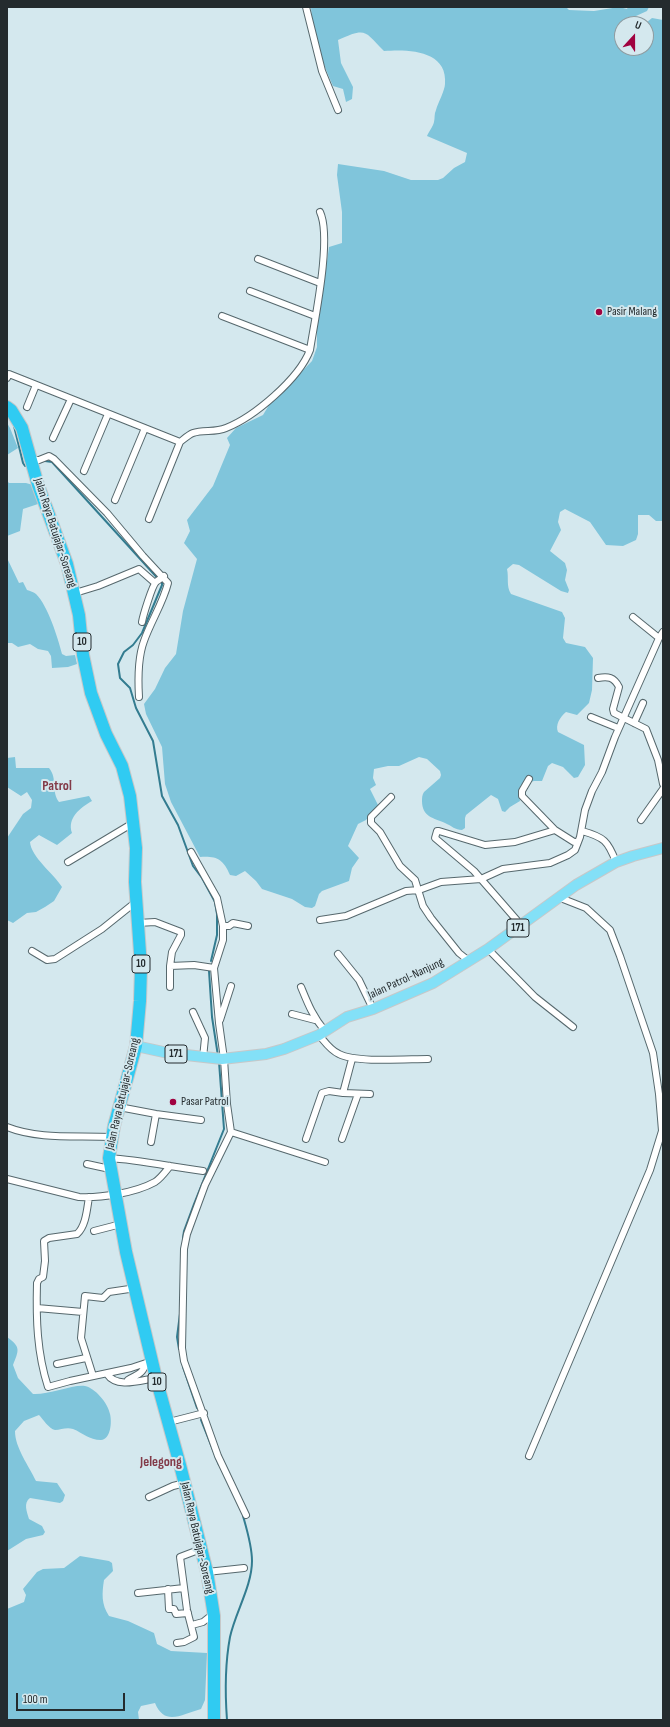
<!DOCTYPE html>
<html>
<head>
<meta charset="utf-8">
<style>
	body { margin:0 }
	#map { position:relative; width:670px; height:1727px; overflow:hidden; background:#d4e8ee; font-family:"Sofia Sans Condensed",sans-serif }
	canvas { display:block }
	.frame { position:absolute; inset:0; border:8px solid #242b2e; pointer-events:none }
	.north { position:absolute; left:614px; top:16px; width:40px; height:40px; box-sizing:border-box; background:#d4e8ee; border:1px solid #8e9ca1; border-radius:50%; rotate:21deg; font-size:11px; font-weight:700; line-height:16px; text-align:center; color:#242b2e }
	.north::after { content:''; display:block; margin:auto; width:14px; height:18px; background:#a00240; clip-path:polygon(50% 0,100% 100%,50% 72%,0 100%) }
	.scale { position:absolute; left:16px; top:1693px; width:109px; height:18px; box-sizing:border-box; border:2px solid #242b2e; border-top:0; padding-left:5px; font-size:12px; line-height:14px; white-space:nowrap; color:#242b2e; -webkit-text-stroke:3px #d4e8ee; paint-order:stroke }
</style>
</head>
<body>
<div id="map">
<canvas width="670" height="1727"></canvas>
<div class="frame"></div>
<div class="north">U</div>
<div class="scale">100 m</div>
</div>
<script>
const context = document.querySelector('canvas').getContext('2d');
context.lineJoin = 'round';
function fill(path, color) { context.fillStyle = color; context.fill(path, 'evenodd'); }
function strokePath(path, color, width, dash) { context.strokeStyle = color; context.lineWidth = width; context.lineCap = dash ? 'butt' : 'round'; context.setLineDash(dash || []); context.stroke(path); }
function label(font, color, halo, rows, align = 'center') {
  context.font = font + ' "Sofia Sans Condensed",sans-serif'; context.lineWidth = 4; context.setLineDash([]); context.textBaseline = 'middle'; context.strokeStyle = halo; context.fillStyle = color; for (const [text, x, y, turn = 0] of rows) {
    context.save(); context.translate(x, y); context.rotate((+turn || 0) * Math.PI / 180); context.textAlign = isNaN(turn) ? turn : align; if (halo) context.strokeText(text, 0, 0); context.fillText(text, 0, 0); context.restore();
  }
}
const green = new Path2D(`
	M311,7H566L569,10L594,11L619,7L627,9L628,7H649L647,11L636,16L640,21L647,22L652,18L663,20V521H656L649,515H638V534L636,540L623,546L606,545L590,522L565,509L560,512L558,522L561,530L550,551L565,563L567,570L565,580L569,590L568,593L561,591L519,565L513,564L507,569C509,578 506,586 511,594L562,612L565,618L563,638L566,643L585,647L593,658L592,690L589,703L577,715L566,712C560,717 555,725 558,732L584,745L585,765L578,777L574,778L563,767L552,763L548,766L542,781H534L521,785L518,792L520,801L510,807L505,812L502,811L498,799L491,795L466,815L465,818V828L462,830C455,830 452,826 445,823C434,818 422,817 422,801C422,798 422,795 424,792L440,778L441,775L440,771L427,759L419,757L399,766H388L374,769L373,778L376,785L370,789L378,805L366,820L358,824L348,846L359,858L352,868L349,881L322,891L319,894L315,906L312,908L305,907L292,899L262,889L256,881L245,871L236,876L230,875C223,859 217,856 200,857L171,802L165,784L162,747L146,714L144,704L155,689L165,668L176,654L183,611L197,559L184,543L190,531L187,520L213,486L230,445L227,438L236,428L263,415L269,405L312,361L317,347V317L325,276L329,247L342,243V212L337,175L338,164L384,171L411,180H438L443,178L454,168L465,162L467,153L427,136C429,131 433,127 434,122C435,118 434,114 436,110C438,103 445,90 445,84C448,50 408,49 384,51C364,31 367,27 338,40L341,63L353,87L352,99L346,102L343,89L333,86C322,62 312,34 311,7ZM622,24H646V48H622Z
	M7,423L10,428L18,448L7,455Z
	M7,481L9,483H26L33,485L38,504L23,509L20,531L7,536Z
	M7,558L19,583L23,582L27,590C30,591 34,592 36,594C48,606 58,638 62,654L66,656L75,655L77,664L68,667L52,668L51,656L48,651L38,649L30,644L18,647L12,643H7Z
	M15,757L16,768H49C58,779 51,792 59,802L89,796L92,801C80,808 67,818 72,833L57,845L39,835L30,842C31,857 54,874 62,887L54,901L45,907L36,912L27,913L13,923L7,920V838L23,814L31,808L32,800L27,792L21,796L7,787V758Z
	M7,1337C21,1347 19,1350 13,1365L18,1378L33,1394C48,1395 74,1384 85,1386C95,1388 108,1403 110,1414C112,1422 111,1439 101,1440C89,1440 83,1433 73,1429C66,1427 61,1430 55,1430C49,1429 43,1419 39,1415L24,1421L15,1431C15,1448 29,1466 36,1481L57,1483L65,1495L63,1501L60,1503L30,1498C23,1503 27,1512 29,1519L42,1526L45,1532L43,1535L26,1539L7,1551Z
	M80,1556L109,1561L112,1563L113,1571L104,1580C102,1593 101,1604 109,1616L128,1621L154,1633L157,1644L171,1651L207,1653L205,1700L201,1709C182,1714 165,1727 155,1703L141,1706L138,1712L139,1720H7V1609L24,1602L26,1595L23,1589L37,1572L43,1569L64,1568Z`);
const stream = new Path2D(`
	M14,426L23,463L25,466L28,465
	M45,461L52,462L162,583V585L142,633L133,645L124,652L118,664L120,678L130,688L136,708L153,741L162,796L178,825L193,866L202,878L215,902L217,914V935L211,961
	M209,971L212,1017L218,1056
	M183,1238L184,1231L194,1204L224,1129L219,1062
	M179,1349L177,1337L180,1314
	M183,1367L197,1408
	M201,1420L219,1465
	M227,1720C225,1693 225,1664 230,1637C235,1613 252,1586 252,1561C252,1546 247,1530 243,1516`);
const street = new Path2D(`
	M306,7L322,71L338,110
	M258,259L320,283
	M250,291L315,316
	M222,316L310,350
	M7,378L9,374L180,442C184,439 188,435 193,433C203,429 215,433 226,428C254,417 299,379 310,350C315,318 332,238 320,212
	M27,407L36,385
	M53,438L71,399
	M31,460H39L49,456L54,459L107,513L143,556L168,583C163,603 151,621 144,641C138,657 138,680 139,697
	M84,471L108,414
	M115,500L145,428
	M149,519L180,442
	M75,593L98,586L139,569L155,583
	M633,617L659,638
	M142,622C143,616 152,586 156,582C158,580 161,579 164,576
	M598,678C608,676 614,677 619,687L613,709L614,713L646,729L658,760L663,784
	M591,717L618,728
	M634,723L643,703
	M529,779L522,791V796L555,830
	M391,797L371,817V823L380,832L400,866L415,880L423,906L431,918L459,953L469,961
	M641,820L663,789
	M582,831C604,837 608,841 616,862
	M191,852L217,898L223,926V940L214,968L219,1023L224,1059L227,1104L231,1132L205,1185L187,1234L184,1249L182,1348L184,1361L218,1456L246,1515
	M68,862L133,823
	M320,920L346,916L406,891L419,890L441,882L481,879L503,869L550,863L568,855L575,850L580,837L585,810L592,791L602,772L615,737L659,638L663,632
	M138,923L155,922L181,932V935L172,952L170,966
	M521,925L474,871L435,838L437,831H439L485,845L515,842L555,830L574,842H578
	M223,926H229L233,923L248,926
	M488,949L535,997L573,1027
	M32,951L47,960L55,959L102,929L137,901
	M338,954L359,980L373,1009
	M170,987V966L194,965L214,968
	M301,987C308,1004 313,1017 325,1031
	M193,1012L205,1038L203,1058
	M292,1014L315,1020
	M220,1020L231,986
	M319,1035C325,1042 330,1050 339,1054C356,1063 407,1059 428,1059
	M343,1093L370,1094
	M119,1107L156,1114L201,1120
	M7,1127C40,1140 77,1135 112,1137
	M231,1132L325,1162
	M306,1139L322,1093L329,1091L343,1093L352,1059
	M342,1139L358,1094
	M151,1142L156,1114
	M109,1158C141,1160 171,1167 203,1171
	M87,1164L110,1169
	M7,1179L79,1197C101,1198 135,1193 155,1182C161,1178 166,1171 170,1166
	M89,1197C87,1209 86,1226 77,1234L49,1238L44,1241L45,1261L43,1277L39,1279L37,1283C36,1319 37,1353 48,1387L70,1381L131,1368L152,1361
	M94,1231L121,1224
	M37,1308L83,1312
	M57,1364L86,1358
	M107,1374C117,1389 141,1380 156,1378
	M93,1376L81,1338L85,1296L103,1298L109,1292L136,1288
	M128,1380C136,1374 142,1376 146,1363
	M169,1422L204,1413
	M529,1456L650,1170L662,1131L659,1094L653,1053L620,956L610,930L586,908L558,897
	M149,1497L173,1486L185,1483
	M207,1572L244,1568
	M168,1589L169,1609H174L176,1614L188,1613
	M138,1593L184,1588
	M192,1625L203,1622L213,1614
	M177,1643L184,1642L194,1637L187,1610L180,1557L201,1549`);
const primary = new Path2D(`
	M136,1046L168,1053L222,1059L266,1054L284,1049L319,1035L347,1017L373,1009L433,983L488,949L576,885L616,862L633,856L663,848`);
const highway = new Path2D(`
	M7,407L11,410L22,428L38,485L67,564L79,615L83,655L91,693L106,734L122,766L130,796L136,848L135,882L141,967L140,1001L136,1046L114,1126L109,1158L126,1252L156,1378L180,1465L207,1572L214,1616V1720`);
const markers = [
	[599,312,4,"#a00240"],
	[173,1102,4,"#a00240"]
];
const shields = [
	[82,642,18],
	[518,928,22],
	[141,964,18],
	[176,1054,22],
	[157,1382,18]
];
const shieldNames = [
	["10",82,642],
	["171",518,928],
	["10",141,964],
	["171",176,1054],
	["10",157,1382]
];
const poiNames = [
	["Pasir Malang",607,312],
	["Pasar Patrol",181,1102]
];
const streetNames = [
	["Jalan Raya Batujajar-Soreang",55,533,72],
	["Jalan Patrol-Nanjung",406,979,-25],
	["Jalan Raya Batujajar-Soreang",123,1094,-77],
	["Jalan Raya Batujajar-Soreang",197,1538,77]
];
const quarterNames = [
	["Patrol",57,786],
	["Jelegong",161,1462]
];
fill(green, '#80c5db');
strokePath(stream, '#337c90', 2);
strokePath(street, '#56686d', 8);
strokePath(primary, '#c6c8c9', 12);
strokePath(highway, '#c6c8c9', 14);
strokePath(street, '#fff', 6);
strokePath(primary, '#83e0f7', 10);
strokePath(highway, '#30cbf2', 12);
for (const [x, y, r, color] of markers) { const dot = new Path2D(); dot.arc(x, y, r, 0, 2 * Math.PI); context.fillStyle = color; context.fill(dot); strokePath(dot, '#d4e8ee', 1.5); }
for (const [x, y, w] of shields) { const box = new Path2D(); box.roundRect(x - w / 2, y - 9, w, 18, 3); context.fillStyle = '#d4e8ee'; context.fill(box); strokePath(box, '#242b2e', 1); }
label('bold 11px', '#242b2e', null, shieldNames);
label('12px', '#242b2e', '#d4e8ee', poiNames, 'left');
label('12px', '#242b2e', '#d4e8ee', streetNames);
label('bold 14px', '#823a48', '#d4e8ee', quarterNames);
</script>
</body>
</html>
